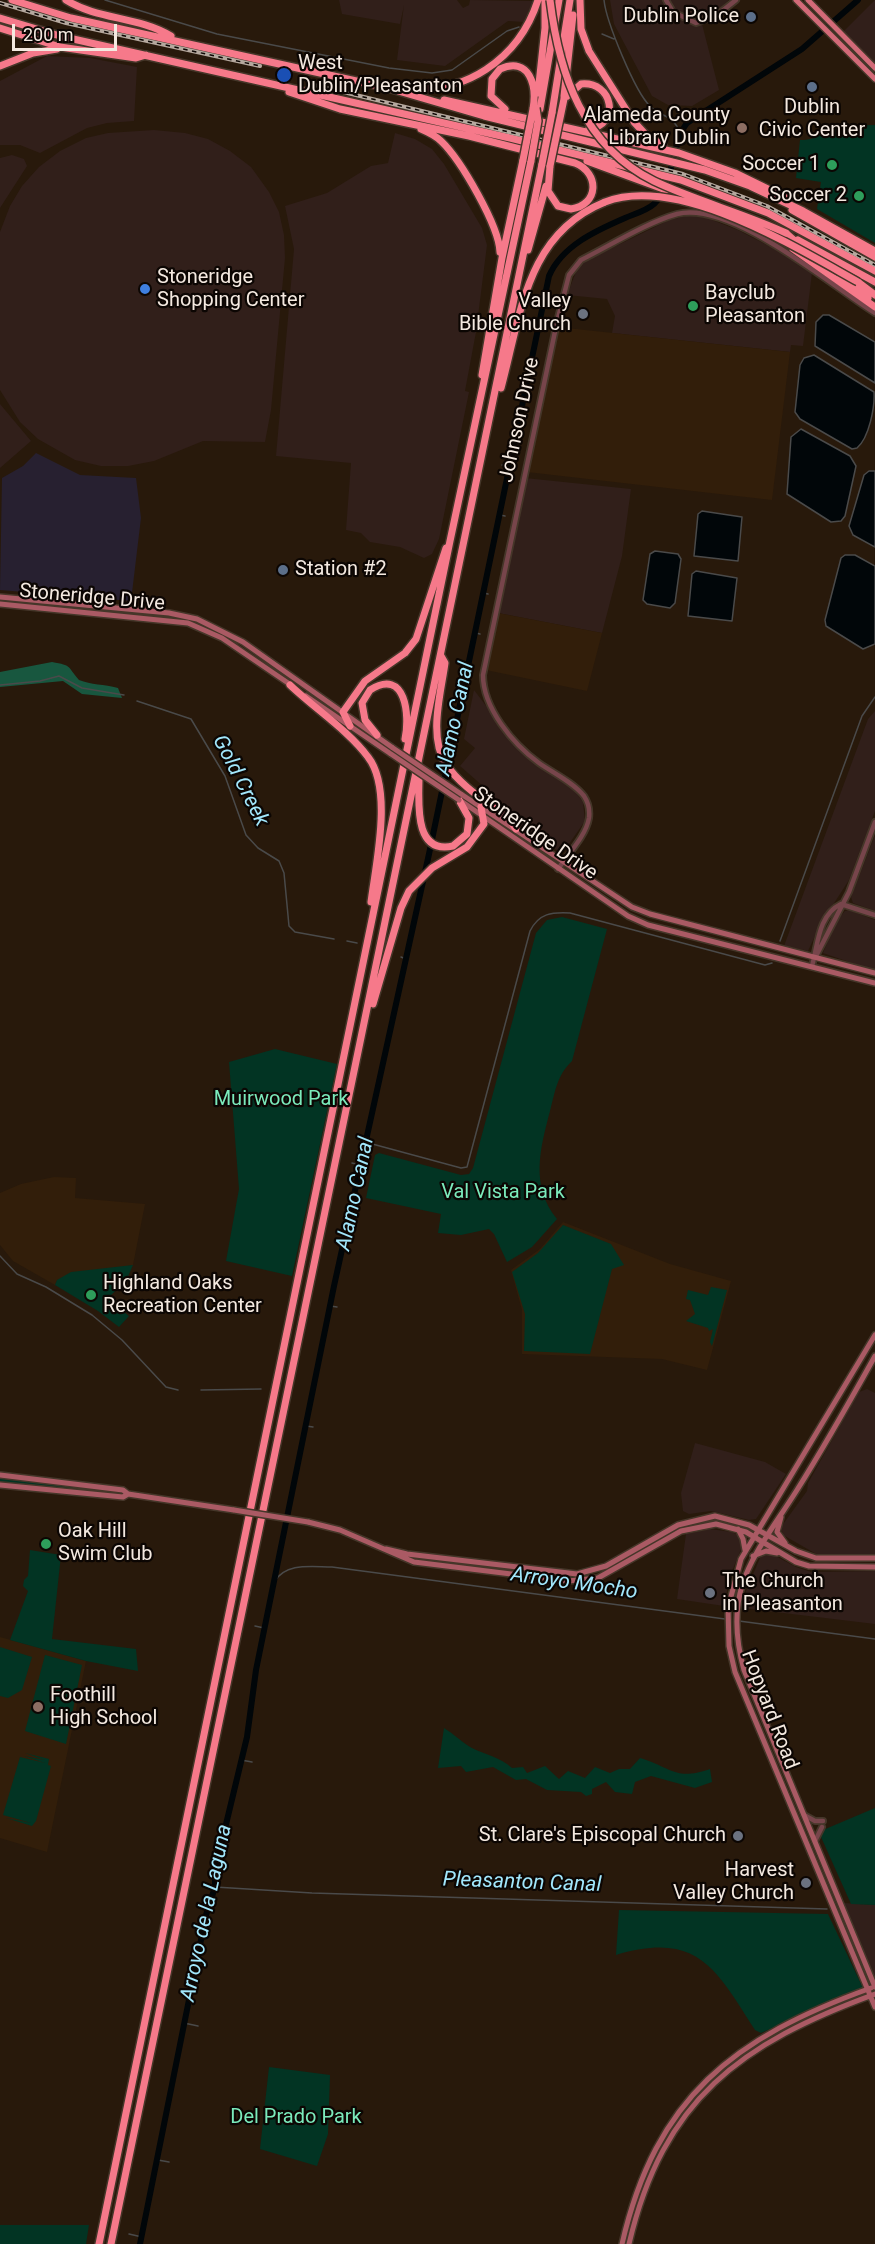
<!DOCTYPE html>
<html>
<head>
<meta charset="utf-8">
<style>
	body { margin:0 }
	#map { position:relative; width:875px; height:2244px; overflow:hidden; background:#28190b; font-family:Roboto,sans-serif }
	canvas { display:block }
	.scale { position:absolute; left:12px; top:24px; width:105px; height:27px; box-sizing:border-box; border:3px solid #f4e9e0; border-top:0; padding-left:8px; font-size:18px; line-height:21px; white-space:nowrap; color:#f4e9e0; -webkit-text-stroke:4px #0c0603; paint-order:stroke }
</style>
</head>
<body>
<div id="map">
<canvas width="875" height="2244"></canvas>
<div class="scale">200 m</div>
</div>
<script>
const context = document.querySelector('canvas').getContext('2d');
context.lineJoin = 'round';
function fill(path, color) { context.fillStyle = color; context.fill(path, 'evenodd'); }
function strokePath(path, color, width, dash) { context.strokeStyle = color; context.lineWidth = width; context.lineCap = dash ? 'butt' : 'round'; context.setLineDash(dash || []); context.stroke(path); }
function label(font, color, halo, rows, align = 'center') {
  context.font = font + ' Roboto,sans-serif'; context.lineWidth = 4.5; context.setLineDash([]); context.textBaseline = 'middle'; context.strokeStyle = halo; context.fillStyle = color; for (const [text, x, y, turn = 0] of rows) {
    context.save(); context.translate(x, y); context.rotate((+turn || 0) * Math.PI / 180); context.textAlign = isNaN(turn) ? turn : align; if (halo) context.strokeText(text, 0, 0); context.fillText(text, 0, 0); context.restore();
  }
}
const commercial = new Path2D(`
	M339,0H457L463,8L469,5L470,0L533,1L524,22L508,21L445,66L397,60L404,5L400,24L342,14Z
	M610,0H729L702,24L719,90L692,106L668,105L652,96L614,24Z
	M875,0V68L841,34Z
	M47,56L90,58L137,67L134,121L107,123L87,128L40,153L20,145H0V81Z
	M154,130L185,133L208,139L230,151L251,167L269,192L279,212L284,235L285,258L271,410L265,442L203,441L154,461L128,466H101L75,460L38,439L20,422L0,390V232L10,206L22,186L39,167L60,151L86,138L108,133Z
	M395,133L415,139L432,149L444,164L482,228L487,245L476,332L465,391L469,392L439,539L432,554L424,558L400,547L370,542L361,533L346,530L351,463L276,456L294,249L285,206L327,193L371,166L388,163Z
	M12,155L24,159L27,166L0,208V158Z
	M686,216H702L738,230L771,247L812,273L803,346L791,345L790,352L612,333L615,316L607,299L567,295L579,264L669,220Z
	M0,404L31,441L0,468Z
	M525,478L631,489L622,556L602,633L498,613Z
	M474,690L522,753L576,792L583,802L585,821L564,851H558L516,823L496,807L492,794L460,766L475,748L464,739Z
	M875,711V811L849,880L820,925L808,951L784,946L868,719Z
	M875,835V911L853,903L851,897Z
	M849,910L875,920V971L823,953L835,922L845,911Z
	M867,1389L875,1393V1555H818L783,1535L781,1527L807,1491L808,1483L859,1392Z
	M695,1443L765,1462L786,1474L756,1519L749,1520L711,1511L689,1514L683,1511L681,1493Z
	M710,1529L732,1532L740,1536L742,1547L730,1576L724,1606L677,1599L686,1534Z
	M770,1553L796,1567L811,1572L875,1571V1624L742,1608L746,1591L760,1558L763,1554Z
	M844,1903L875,1905V1983L870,1971Z`);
const built = new Path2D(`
	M557,327L790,352L772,500L527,472Z
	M498,613L602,633L587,691L486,670Z
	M54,1177L76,1178L75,1198L145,1204L133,1265L57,1280L55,1285L13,1261L0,1245V1193L21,1184Z
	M563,1222L670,1264L731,1281L707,1370L662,1359L522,1354V1310L511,1270L540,1249Z
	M0,1637L86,1661L47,1852L0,1838Z`);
const medical = new Path2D(`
	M36,453L80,475L136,478L141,518L131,601L0,590L2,478L23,466Z`);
const green = new Path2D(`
	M875,125V243L817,209L821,182L796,178L800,140C811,140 820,138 825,126Z
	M562,917L607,929L572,1061C557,1075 555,1092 550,1111C540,1149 530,1186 557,1219L532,1247L507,1262L494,1234L489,1229L461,1235L438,1233L441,1214L366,1198L375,1155L379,1153L461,1175L469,1174L473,1168L536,933L547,920Z
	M275,1049L337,1064L292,1276L226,1261L239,1189L229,1062Z
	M563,1225L611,1244L624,1265L612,1269L590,1354L524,1351L525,1314L512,1272L538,1253Z
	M133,1265L126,1281L110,1296L111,1302L129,1316L119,1327L98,1311L55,1285L57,1280L71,1272Z
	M711,1287L727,1290L712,1346L710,1342L713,1329L709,1331L708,1328L686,1321L695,1314L690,1300L686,1299L688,1290L708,1295Z
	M0,1477L120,1492L122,1493L0,1484Z
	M30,1550L61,1555L52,1639L136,1649L138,1671L86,1661L10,1640L28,1591L23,1586L24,1580L28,1576Z
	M0,1647L32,1657L22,1690L8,1698L0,1696Z
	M45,1655L82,1665L66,1744L25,1731Z
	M444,1728C454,1734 464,1744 472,1748C486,1755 500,1757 512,1768L523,1767L527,1773L545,1766L559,1779L568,1771L585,1778L595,1767L610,1773L619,1769H630L640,1758C673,1768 675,1781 710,1769L712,1782L695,1788L651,1776L635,1782L632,1794L615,1792L606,1782L592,1789V1794L586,1796L581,1792L547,1790L526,1779L516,1780L493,1767L466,1772L461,1766L438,1768Z
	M25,1753L49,1759L48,1765L51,1766L36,1821L32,1826L6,1818L31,1823L3,1815L20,1757L45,1763L24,1756L45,1760Z
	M875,1808V1905L851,1904L821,1837L823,1830Z
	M619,1910L828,1914L863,1988L761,2033L755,2030C715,1968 698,1931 616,1955Z
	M269,2067L330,2075L328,2134L317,2166L260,2149Z
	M0,2225H89L86,2244H0Z`);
const forest = new Path2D(`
	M52,662C73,666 66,665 79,680C91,685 104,684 118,688L122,698L82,694L63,681L0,687V672Z`);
const water = new Path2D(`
	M823,315H829L875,342V383L815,346L816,322Z
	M814,355L874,392C875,407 869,438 857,448L852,449L800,419L795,412L800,365L804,358Z
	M801,429L850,456L856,466L845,516L841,521L831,522L787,494L791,437Z
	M869,471H875V547L853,535L849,526L864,475Z
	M702,511L742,517L738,561L694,556L698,514Z
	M655,551L678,554L681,559L675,603L670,608L647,604L643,600L650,554Z
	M845,555H855L875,566V644L863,649L826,626L825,620L841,558Z
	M696,571L737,578L732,621L688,616L692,574Z`);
const stream = new Path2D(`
	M105,0L217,34L389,68L432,73L452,70L507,31L519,27
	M604,0C606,21 635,92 650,106C662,118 671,113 680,132
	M602,34L614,39
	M540,320L545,321
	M523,400L528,401
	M502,465H509
	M500,515L505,516
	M484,593L488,594
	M476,633L480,634
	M469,664L473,665
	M0,685L40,681L59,676L82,688L124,695
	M137,701L191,719L225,776L246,835L258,848L279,861L284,873L289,926L295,932L334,939
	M347,941L357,943
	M780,941L862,716L875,697
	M401,957L406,959
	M365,1142L461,1168L467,1167L530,931C539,913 552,912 570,913L765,965L772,963
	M352,1163L360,1165
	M0,1256L17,1274L46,1287L92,1315L122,1340L166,1387L178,1390
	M330,1306L337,1307
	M201,1390L261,1389
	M306,1426L313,1427
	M274,1582C286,1562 312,1567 332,1567L725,1619
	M739,1621L875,1639
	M255,1626L264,1628
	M241,1760L252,1762
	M215,1887L312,1893L827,1909
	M184,2023L198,2026
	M158,2160L169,2162
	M129,2234L142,2237`);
const river = new Path2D(`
	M140,2244L206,1915L215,1887V1870L247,1737L256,1670L334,1286L429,854L549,276C562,246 595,231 625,218C634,214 646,211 654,204C675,184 670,145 687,123L802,49L858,0`);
const tertiary = new Path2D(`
	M666,0L673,12L696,23L717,15L736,0
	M558,869C568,854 586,836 589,818C590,810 588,802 584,796C573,782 553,773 539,763C513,744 483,708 483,675L557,322L569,275L581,260C609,246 648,222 677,214C731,200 830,285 875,313
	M841,904L875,915
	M815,958L849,892L875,822
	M812,966C818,945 818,915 841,904
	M804,1815L815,1821H823
	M815,1841L822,1827`);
const secondary = new Path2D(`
	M0,597L169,613L197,619L243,642L393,748
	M0,604L188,623L222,638L291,685
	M306,696L391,754
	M461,794L632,907L650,914L875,973
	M461,801L628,916L648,925L875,983
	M875,1335L741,1559L728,1608L729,1646L735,1672L875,2007
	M875,1356C850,1401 824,1447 797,1490C756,1555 721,1587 744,1670L875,1987
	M0,1475L123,1490L128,1494L234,1510
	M0,1485L123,1497L128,1494
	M781,1517L777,1532L785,1543
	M308,1522L340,1530L414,1562L568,1581L598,1578L681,1531L716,1524L746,1532L796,1562L809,1566L875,1567
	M738,1529L743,1539L745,1550
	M386,1549L407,1554L577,1574L606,1566L678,1525L715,1516L749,1525L796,1551L816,1558H875
	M753,1556L766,1551L777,1553
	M622,2244C656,2097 733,2038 871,1988
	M629,2244C663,2099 741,2043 875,1994`);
const primary = new Path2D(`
	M796,0L875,79
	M808,0L875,68`);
const motorway = new Path2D(`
	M12,0L71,18L388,88L484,116L705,170L750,186L803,211L875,251
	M66,0C98,20 138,16 171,36
	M580,0L581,29L589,51L634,122L647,136L663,145
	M0,18L60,36L510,138L681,180L768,213L875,271
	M0,28L60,47L136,58L146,55
	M0,66L33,53L57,49
	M402,87C464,97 519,59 538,0
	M289,92L340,109L469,136L575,163C600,173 599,205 571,209L558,206L548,191L550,166
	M538,93L545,28V0
	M564,96L573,15
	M564,99L581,84C613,81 621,124 589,129
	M444,100L679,153L735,173L784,197
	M505,109L491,96L492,79L500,69C530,56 537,86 533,109
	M540,109L559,0
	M552,113L570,0
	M421,129C428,132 436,136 441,141C461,160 499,226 500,252
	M587,161L666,190
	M792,210L875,257
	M786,233L804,249
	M798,240L875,282
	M793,249L875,307
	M528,250L546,186
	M840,274L868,298
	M858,282L875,295
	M482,375L502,258L523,160
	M501,388C521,314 526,234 605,202
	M441,656L445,663C441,693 428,737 446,764C460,786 490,804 510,820L516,829
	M290,685C314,708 349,731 368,757C393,789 376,863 371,902
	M350,726L343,712L365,681L405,653L416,639L446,548
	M377,735L365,720L362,703L370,690C406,667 410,716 405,739
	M419,777C419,801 413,855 453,846L467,834L469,818L459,800
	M373,1004L401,908L409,891L432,868L467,847L484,824L481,807
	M99,2244L450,541L531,161
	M111,2244L542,164`);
const rail = new Path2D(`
	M0,3L66,23L260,66
	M310,84L683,174L767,206L875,265`);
const secondaryBridge = new Path2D(`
	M393,748L461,794
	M391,754L459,800
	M234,1510L308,1522`);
const motorwayBridge = new Path2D(`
	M550,0C559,74 583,146 654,181C696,201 743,213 786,233
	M523,160L533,109
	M531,161L538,121L536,108
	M542,164L552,113
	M550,166L564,99
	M605,202C678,174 795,247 858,282`);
const markers = [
	[751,17,6,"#5c6f8a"],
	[284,75,8,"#1a4fb4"],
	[812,87,6,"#5c6f8a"],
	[742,128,6,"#8d6e63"],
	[832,165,6,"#2e9e5b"],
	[859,196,6,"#2e9e5b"],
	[145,289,6,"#3f7fe0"],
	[693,306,6,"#2e9e5b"],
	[583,314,6,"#6b7280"],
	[283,570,6,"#5c6f8a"],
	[91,1295,6,"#2e9e5b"],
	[46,1544,6,"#2e9e5b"],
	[710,1593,6,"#6b7280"],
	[38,1707,6,"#8d6e63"],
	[738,1836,6,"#6b7280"],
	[806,1883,6,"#6b7280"]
];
const poiNames = [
	["Dublin Police",739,17,"right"],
	["West",298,64],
	["Dublin/Pleasanton",298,87],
	["Dublin",812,108,"center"],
	["Civic Center",812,131,"center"],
	["Alameda County",730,116,"right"],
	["Library Dublin",730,139,"right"],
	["Soccer 1",820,165,"right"],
	["Soccer 2",847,196,"right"],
	["Stoneridge",157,278],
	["Shopping Center",157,301],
	["Bayclub",705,294],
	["Pleasanton",705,317],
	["Valley",571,302,"right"],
	["Bible Church",571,325,"right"],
	["Station #2",295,570],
	["Highland Oaks",103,1284],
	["Recreation Center",103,1307],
	["Oak Hill",58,1532],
	["Swim Club",58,1555],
	["The Church",722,1582],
	["in Pleasanton",722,1605],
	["Foothill",50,1696],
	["High School",50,1719],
	["St. Clare's Episcopal Church",726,1836,"right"],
	["Harvest",794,1871,"right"],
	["Valley Church",794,1894,"right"]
];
const streetNames = [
	["Johnson Drive",520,420,-78],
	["Stoneridge Drive",92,598,5],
	["Stoneridge Drive",535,834,35],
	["Hopyard Road",769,1710,69]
];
const parkNames = [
	["Muirwood Park",281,1100],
	["Val Vista Park",503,1193],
	["Del Prado Park",296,2118]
];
const waterNames = [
	["Alamo Canal",456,719,-78],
	["Gold Creek",240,781,63],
	["Alamo Canal",356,1194,-78],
	["Arroyo Mocho",574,1584,8],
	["Pleasanton Canal",522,1883,2],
	["Arroyo de la Laguna",207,1913,-78]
];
fill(commercial, '#311f1a');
fill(built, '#321e0a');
fill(medical, '#272030');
fill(green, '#023423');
fill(forest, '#18573f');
fill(water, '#010609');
strokePath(water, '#4a4a4a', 1.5);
strokePath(stream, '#4a4a4a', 1.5);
strokePath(river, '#010609', 6);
strokePath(tertiary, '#453629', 8);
strokePath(secondary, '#453629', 8);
strokePath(primary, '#453629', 8);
strokePath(motorway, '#453629', 10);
strokePath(tertiary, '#77454b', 4.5);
strokePath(secondary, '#aa5a64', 5);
strokePath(primary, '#d26a78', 5);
strokePath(motorway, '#f6798a', 7);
strokePath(rail, '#b5a89e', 4);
strokePath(rail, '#0c0603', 1.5, [4.5]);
strokePath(secondaryBridge, '#453629', 8, []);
strokePath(motorwayBridge, '#453629', 10, []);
strokePath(secondaryBridge, '#aa5a64', 5);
strokePath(motorwayBridge, '#f6798a', 7);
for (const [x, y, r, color] of markers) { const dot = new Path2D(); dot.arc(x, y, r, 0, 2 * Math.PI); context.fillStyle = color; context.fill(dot); strokePath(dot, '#0c0603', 2); }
label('20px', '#f4e9e0', '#0c0603', poiNames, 'left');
label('20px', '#f4e9e0', '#0c0603', streetNames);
label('20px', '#7beabb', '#0c0603', parkNames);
label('italic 21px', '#a2e7fc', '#0c0603', waterNames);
</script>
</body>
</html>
